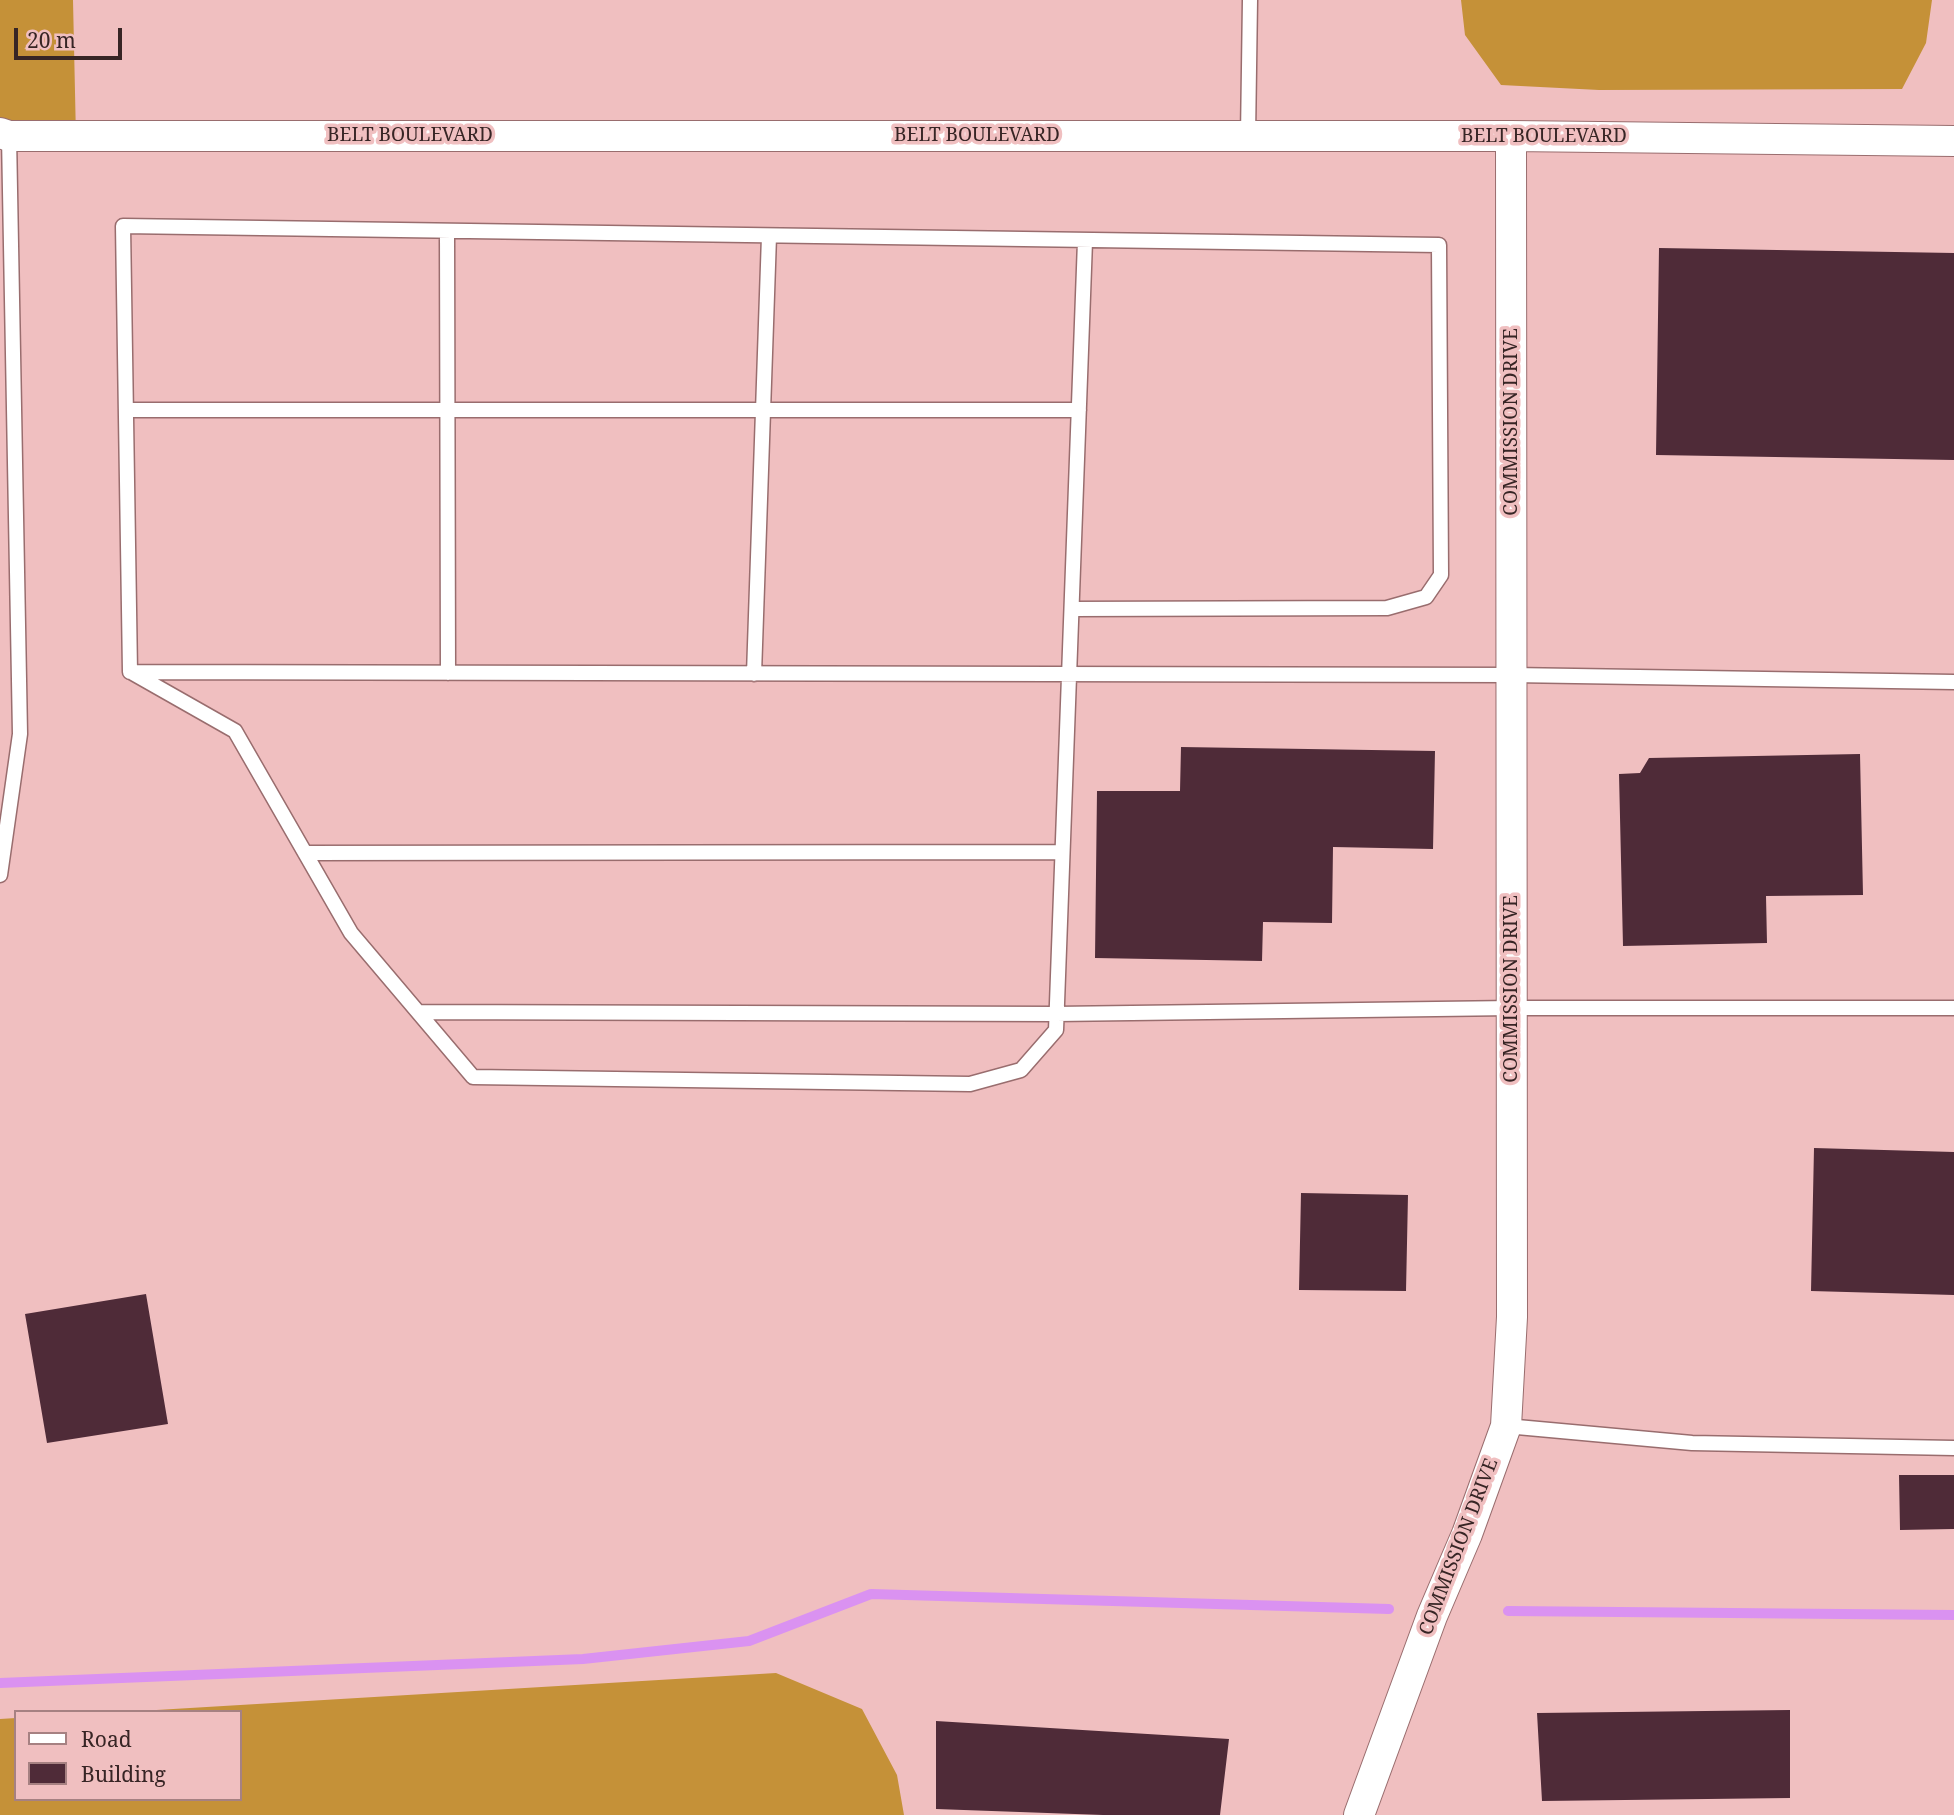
<!DOCTYPE html>
<html>
<head>
<meta charset="utf-8">
<style>
	body { margin:0 }
	#map { position:relative; width:1954px; height:1815px; overflow:hidden; background:#f0bfc0; font-family:"Noto Serif",serif }
	canvas { display:block }
	.legend { position:absolute; left:14px; top:1710px; width:228px; height:91px; box-sizing:border-box; background:#f0bfc0; border:2px solid #a68182; margin:0; padding:9px 12px; list-style:none; font-size:21px; color:#372525 }
	.legend li { display:flex; align-items:center; gap:14px; height:35px }
	.legend b { width:35px; border:2px solid #a68182 }
	.scale { position:absolute; left:14px; top:28px; width:108px; height:32px; box-sizing:border-box; border:4px solid #372525; border-top:0; padding-left:9px; font-size:21px; line-height:24px; white-space:nowrap; color:#372525; -webkit-text-stroke:5px #f0bfc0; paint-order:stroke }
</style>
</head>
<body>
<div id="map">
<canvas width="1954" height="1815"></canvas>
<ul class="legend">
<li><b style="height:9px;background:#fff"></b>Road</li>
<li><b style="height:19px;background:#4f2b38"></b>Building</li>
</ul>
<div class="scale">20 m</div>
</div>
<script>
const context = document.querySelector('canvas').getContext('2d');
context.lineJoin = 'round';
function fill(path, color) { context.fillStyle = color; context.fill(path, 'evenodd'); }
function strokePath(path, color, width, dash) { context.strokeStyle = color; context.lineWidth = width; context.lineCap = dash ? 'butt' : 'round'; context.setLineDash(dash || []); context.stroke(path); }
function label(font, color, halo, rows, align = 'center') {
  context.font = font + ' "Noto Serif",serif'; context.lineWidth = 7; context.setLineDash([]); context.textBaseline = 'middle'; context.strokeStyle = halo; context.fillStyle = color; for (const [text, x, y, turn = 0] of rows) {
    context.save(); context.translate(x, y); context.rotate((+turn || 0) * Math.PI / 180); context.textAlign = isNaN(turn) ? turn : align; if (halo) context.strokeText(text, 0, 0); context.fillText(text, 0, 0); context.restore();
  }
}
const forest = new Path2D(`
	M0,0H73L76,138L0,145Z
	M1461,0H1932L1926,43L1902,89L1599,90L1501,85L1465,35Z
	M776,1673L862,1709L897,1775L904,1815H0V1719L16,1718V1799H240V1712H123Z`);
const stream = new Path2D(`
	M1508,1611L1954,1615
	M0,1683L583,1659L749,1641L871,1594L1389,1609`);
const building = new Path2D(`
	M1659,248L1954,253V460L1656,455Z
	M1181,747L1435,751L1433,849L1333,847L1332,923L1263,922L1262,961L1095,958L1097,791H1180Z
	M1860,754L1863,895L1766,896L1767,943L1623,946L1619,774L1640,773L1649,758Z
	M1814,1148L1954,1152V1295L1811,1291Z
	M1301,1193L1408,1195L1406,1291L1299,1290Z
	M146,1294L168,1424L47,1443L25,1314Z
	M1899,1475H1954V1529L1900,1530Z
	M1790,1710V1798L1542,1801L1537,1713Z
	M936,1721L1229,1739L1220,1815H1103L936,1809Z`);
const lane = new Path2D(`
	M1248,136L1250,0
	M447,231L448,673
	M126,410H1079
	M1072,609L1387,608L1426,597L1441,575L1439,245L123,226L130,672L1512,675L1954,682
	M131,672L235,731L351,933L473,1077L970,1084L1021,1070L1056,1030L1085,241
	M754,674L769,236
	M305,853L1062,852
	M0,875L20,734L9,136
	M418,1012L1056,1014L1512,1008H1954
	M1506,1426L1692,1443L1954,1448`);
const street = new Path2D(`
	M0,133L9,136H1511L1954,141
	M1359,1815L1432,1616L1467,1534L1506,1426L1512,1317L1511,136`);
const streetNames = [
	["BELT BOULEVARD",410,136],
	["BELT BOULEVARD",977,136],
	["BELT BOULEVARD",1544,137],
	["COMMISSION DRIVE",1512,422,-90],
	["COMMISSION DRIVE",1512,989,-90],
	["COMMISSION DRIVE",1459,1547,-69]
];
fill(forest, '#c59138');
strokePath(stream, '#da92f1', 10);
fill(building, '#4f2b38');
strokePath(lane, '#996d6e', 17);
strokePath(street, '#996d6e', 32);
strokePath(lane, '#fff', 14);
strokePath(street, '#fff', 30);
label('19px', '#372525', '#f0bfc0', streetNames);
</script>
</body>
</html>
